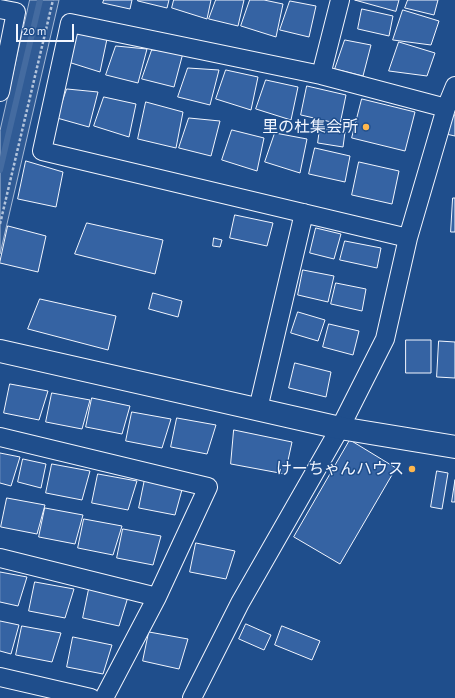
<!DOCTYPE html>
<html>
<head>
<meta charset="utf-8">
<style>
	body { margin:0 }
	#map { position:relative; width:455px; height:698px; overflow:hidden; background:#1f4e8c; font-family:"Alegreya Sans",sans-serif }
	canvas { display:block }
	.scale { position:absolute; left:16px; top:24px; width:58px; height:18px; box-sizing:border-box; border:2px solid #f2f6ff; border-top:0; padding-left:5px; font-size:12px; line-height:14px; white-space:nowrap; color:#f2f6ff; -webkit-text-stroke:3px #1f4e8c; paint-order:stroke }
</style>
</head>
<body>
<div id="map">
<canvas width="455" height="698"></canvas>
<div class="scale">20 m</div>
</div>
<script>
const context = document.querySelector('canvas').getContext('2d');
context.lineJoin = 'round';
function fill(path, color) { context.fillStyle = color; context.fill(path, 'evenodd'); }
function strokePath(path, color, width, dash) { context.strokeStyle = color; context.lineWidth = width; context.lineCap = dash ? 'butt' : 'round'; context.setLineDash(dash || []); context.stroke(path); }
function label(font, color, halo, rows, align = 'center') {
  context.font = font + ' "Alegreya Sans","Noto Sans JP",sans-serif'; context.lineWidth = 3; context.setLineDash([]); context.textBaseline = 'middle'; context.strokeStyle = halo; context.fillStyle = color; for (const [text, x, y, turn = 0] of rows) {
    context.save(); context.translate(x, y); context.rotate((+turn || 0) * Math.PI / 180); context.textAlign = isNaN(turn) ? turn : align; if (halo) context.strokeText(text, 0, 0); context.fillText(text, 0, 0); context.restore();
  }
}
const green = new Path2D(`
	M30,0H59L0,254V131Z`);
const stream = new Path2D(`
	M0,170L40,0`);
const building = new Path2D(`
	M104,0H132L130,9L103,3Z
	M138,0H169L167,8L138,1Z
	M174,0H211L207,19L172,8Z
	M216,0H244L238,26L209,19Z
	M250,0H264L283,4L276,37L241,26Z
	M355,0H399L396,11Z
	M408,0H438L434,15L405,8Z
	M290,1L316,6L309,37L280,30Z
	M362,9L393,16L389,36L358,29Z
	M403,10L439,21L431,45L393,40Z
	M75,33L107,39L100,72L65,61Z
	M345,40L371,45L363,76L335,69Z
	M399,42L435,53L427,76L389,71Z
	M116,46L147,49L138,83L106,75Z
	M152,50L183,53L174,87L142,79Z
	M188,68L219,70L210,105L178,97Z
	M226,70L258,77L251,110L216,99Z
	M266,80L298,87L291,120L256,109Z
	M307,86L346,95L340,124L301,115Z
	M67,89L98,92L89,127L57,118Z
	M104,97L136,104L129,137L94,126Z
	M362,99L415,112L405,151L352,138Z
	M146,102L183,112L176,148L138,139Z
	M450,114L455,115V136L446,134Z
	M189,118L220,121L211,156L179,148Z
	M320,128L345,132L343,147L318,143Z
	M232,130L264,138L257,171L222,160Z
	M275,133L307,139L300,173L265,162Z
	M315,148L350,156L345,182L309,174Z
	M26,161L63,172L56,207L18,199Z
	M359,162L399,171L392,204L352,195Z
	M453,198H455V232H451Z
	M235,215L273,223L267,246L230,238Z
	M87,223L163,240L155,274L75,254Z
	M8,226L46,236L38,272L0,263Z
	M316,228L341,234L334,259L310,253Z
	M214,238L222,240L220,247L213,246Z
	M345,241L381,248L377,268L340,260Z
	M303,270L334,276L328,302L298,295Z
	M336,283L366,289L362,311L331,304Z
	M153,293L182,301L178,317L149,309Z
	M40,299L116,316L108,350L28,329Z
	M298,312L325,320L318,341L291,333Z
	M329,324L359,331L353,355L323,347Z
	M406,340H431V373H406Z
	M439,341L455,342V378L437,377Z
	M295,363L331,372L326,397L289,388Z
	M10,384L48,391L39,420L4,413Z
	M52,393L90,400L82,429L46,422Z
	M92,398L130,406L122,434L86,427Z
	M132,412L171,419L162,448L126,441Z
	M177,418L216,425L207,454L171,447Z
	M234,430L292,442L285,474L231,464Z
	M350,440L396,468L340,564L294,537Z
	M0,453L20,457L11,486L0,483Z
	M23,459L46,464L41,488L18,482Z
	M52,464L90,471L82,500L46,493Z
	M437,471L448,473L442,509L431,507Z
	M98,474L137,481L128,510L92,503Z
	M145,479L183,486L175,515L139,508Z
	M455,480V502H452Z
	M7,498L45,505L37,534L1,527Z
	M45,508L83,515L75,544L39,537Z
	M84,519L122,526L113,555L78,548Z
	M123,529L161,536L153,565L117,558Z
	M196,543L235,551L226,579L190,572Z
	M0,572L27,577L18,606L0,602Z
	M35,582L74,589L65,618L29,611Z
	M89,589L128,597L119,626L83,618Z
	M0,621L19,625L11,654L0,651Z
	M246,624L271,635L264,650L239,639Z
	M22,626L61,633L52,662L16,655Z
	M282,626L320,641L312,660L275,645Z
	M149,632L188,639L179,669L143,661Z
	M73,637L112,645L103,674L67,667Z`);
const path = new Path2D(`
	M0,224L53,0`);
const minor = new Path2D(`
	M340,0L321,75L446,108
	M0,9L16,12L0,92
	M321,75L70,23L42,151L408,238
	M258,409L304,213
	M0,437L208,487L157,597L104,698
	M0,558L157,597
	M0,677L91,698
	M192,698L240,603L340,428L385,339L408,238L446,108L455,86`);
const tertiary = new Path2D(`
	M0,351L340,428L455,447`);
const markers = [
	[366,127,4,"#ffb74d"],
	[412,469,4,"#ffb74d"]
];
const poiNames = [
	["里の杜集会所",358,127],
	["けーちゃんハウス",404,469]
];
fill(green, '#305b95');
strokePath(green, '#a8bbd7', 1);
strokePath(stream, '#446ba0', 6);
fill(building, '#3563a3');
strokePath(building, '#f2f6ff', 1);
strokePath(minor, '#f2f6ff', 20);
strokePath(tertiary, '#f2f6ff', 24);
strokePath(path, '#b3c4dc', 2.5, [3, 2]);
strokePath(minor, '#1f4e8c', 18);
strokePath(tertiary, '#1f4e8c', 22);
for (const [x, y, r, color] of markers) { const dot = new Path2D(); dot.arc(x, y, r, 0, 2 * Math.PI); context.fillStyle = color; context.fill(dot); strokePath(dot, '#1f4e8c', 1.5); }
label('16px', '#f2f6ff', '#1f4e8c', poiNames, 'right');
</script>
</body>
</html>
